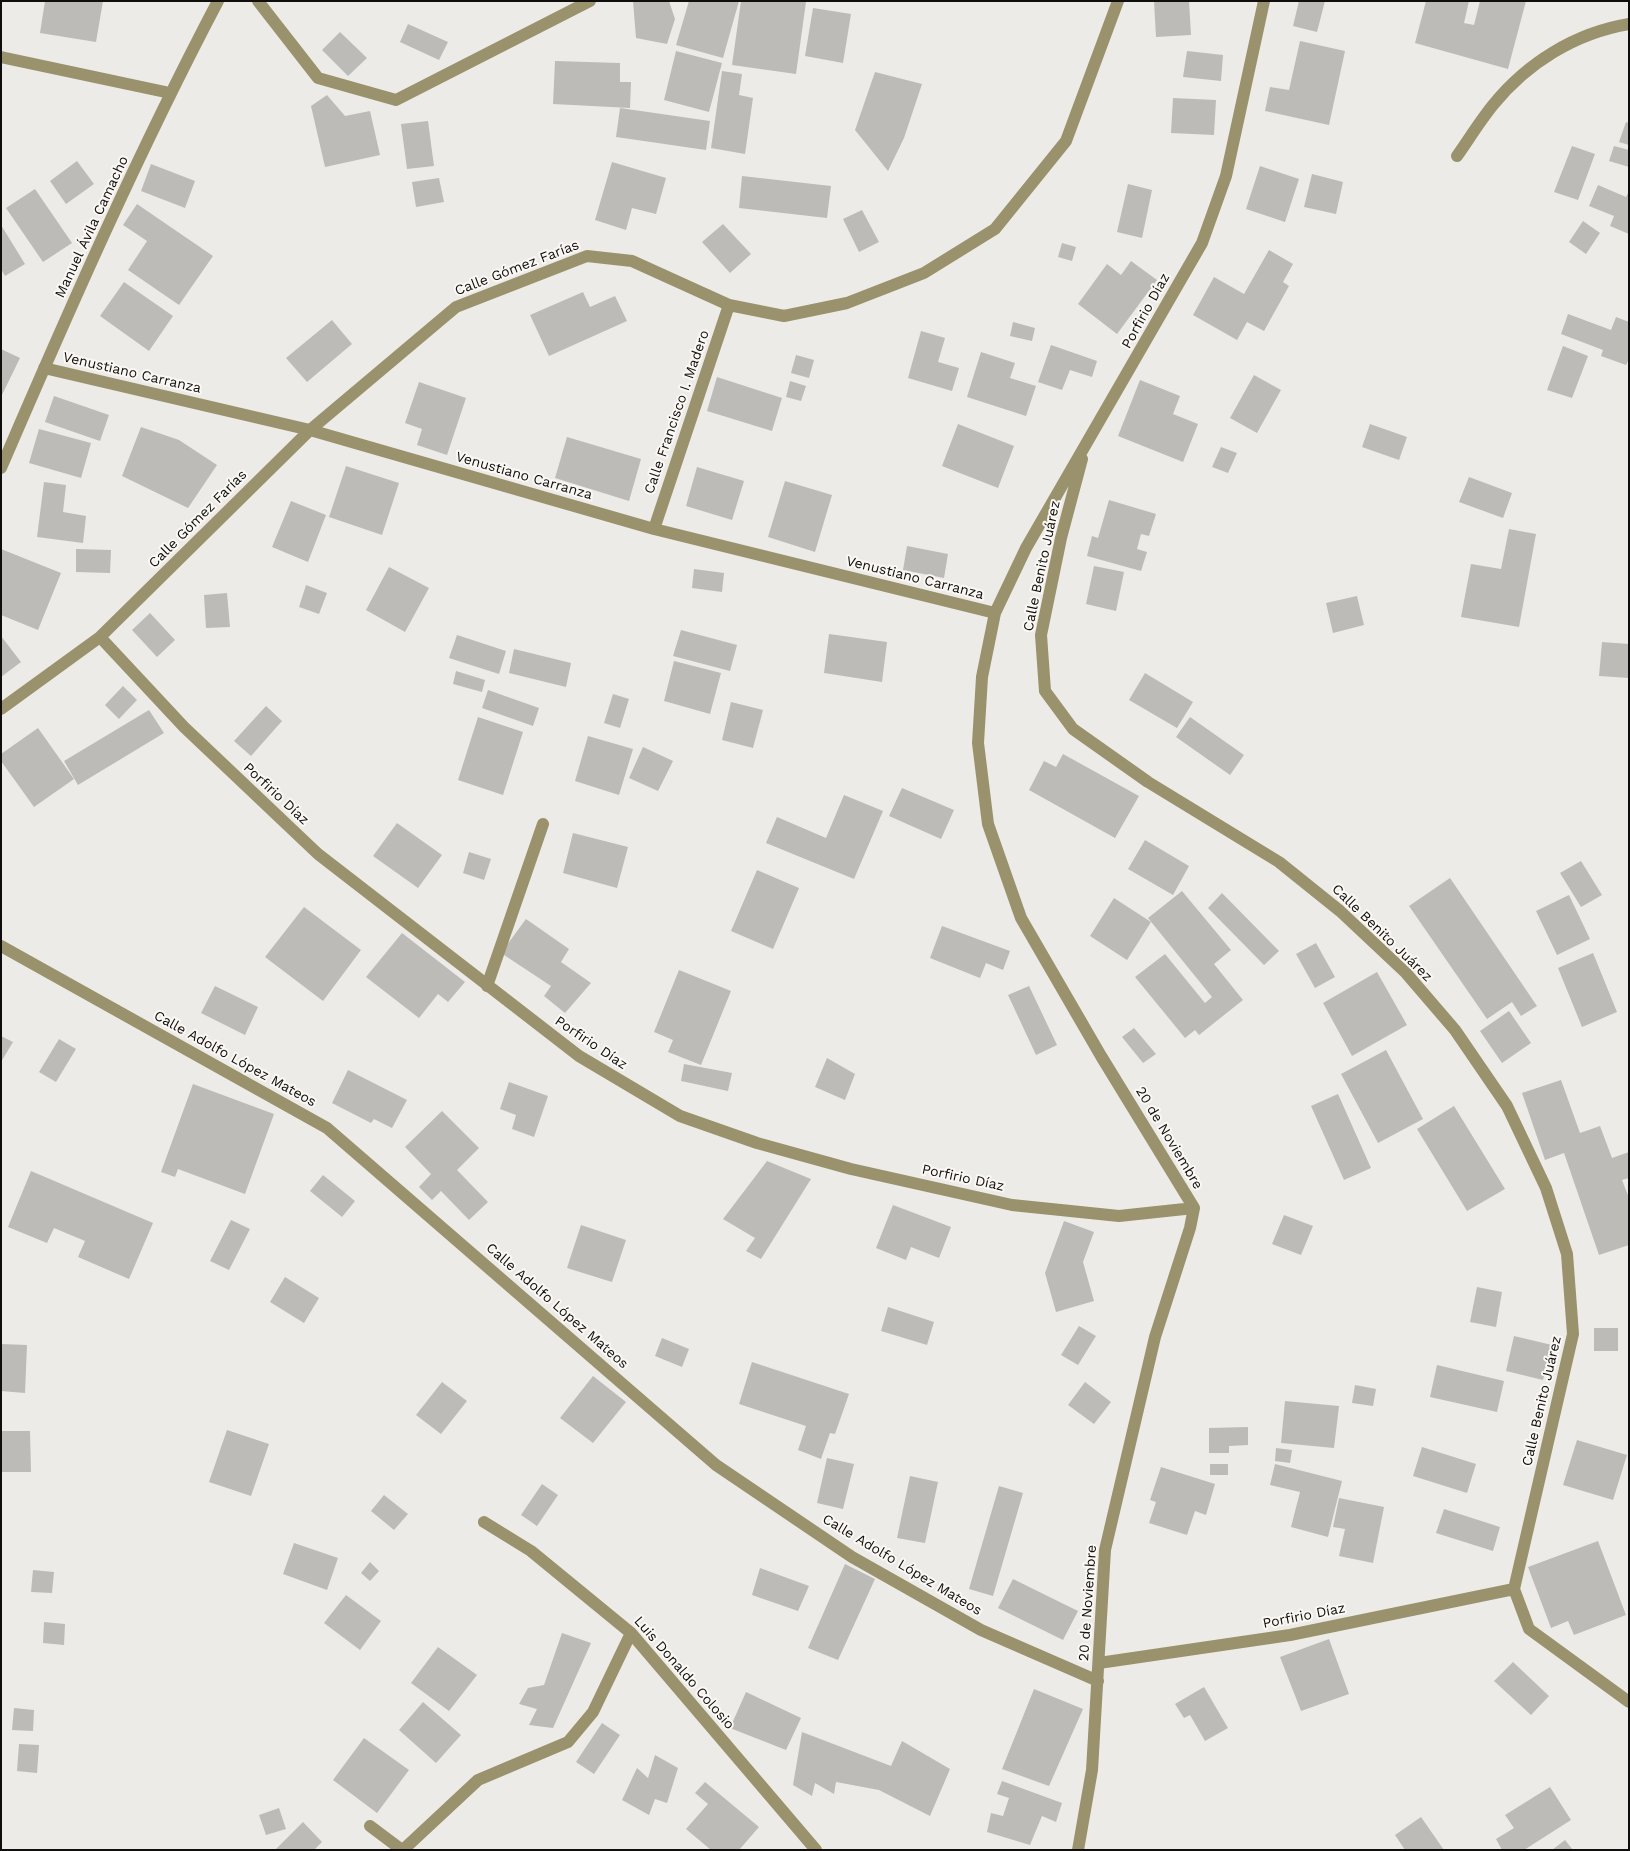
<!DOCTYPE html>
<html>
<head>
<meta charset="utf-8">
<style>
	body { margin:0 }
	#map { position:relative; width:1630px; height:1851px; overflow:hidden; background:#edebe7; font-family:"Work Sans",sans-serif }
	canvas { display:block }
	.frame { position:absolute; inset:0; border:2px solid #0f0e0d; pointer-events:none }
</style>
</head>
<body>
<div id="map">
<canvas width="1630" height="1851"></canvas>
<div class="frame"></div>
</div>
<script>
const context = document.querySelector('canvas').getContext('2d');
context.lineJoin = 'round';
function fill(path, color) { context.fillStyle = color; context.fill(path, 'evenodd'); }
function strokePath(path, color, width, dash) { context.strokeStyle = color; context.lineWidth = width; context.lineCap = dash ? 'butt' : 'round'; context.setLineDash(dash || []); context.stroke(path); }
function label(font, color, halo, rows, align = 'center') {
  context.font = font + ' "Work Sans",sans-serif'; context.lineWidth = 4; context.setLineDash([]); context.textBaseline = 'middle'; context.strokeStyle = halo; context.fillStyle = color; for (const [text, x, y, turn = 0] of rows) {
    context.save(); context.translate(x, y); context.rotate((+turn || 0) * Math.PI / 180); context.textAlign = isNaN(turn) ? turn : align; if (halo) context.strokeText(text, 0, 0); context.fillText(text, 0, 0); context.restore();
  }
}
const building = new Path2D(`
	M45,1H103L96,42L40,33Z
	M633,1H669L675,19L667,44L636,38Z
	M689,1H739L723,58L676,45Z
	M741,1L806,2L796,74L732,65Z
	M1154,1H1189L1191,35L1156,37Z
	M1299,1H1325L1317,32L1293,26Z
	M1426,1H1469L1464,23L1474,25L1480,1H1526L1508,69L1415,43Z
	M813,8L851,14L843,63L805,56Z
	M408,24L448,42L439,60L400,42Z
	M340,32L367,58L348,76L322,50Z
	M1300,41L1345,51L1329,125L1265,111L1270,87L1289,90Z
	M676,51L722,63L709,112L664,100Z
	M1187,51L1223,55L1221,81L1183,77Z
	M555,61L620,63V82H631L630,108L553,104Z
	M722,71L742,74L739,95L753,98L745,154L711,148Z
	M875,72L922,84L904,138L888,171L855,130Z
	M327,95L345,116L370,111L380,155L325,167L311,106Z
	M1173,98L1216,100L1214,135L1171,133Z
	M620,108L710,121L706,150L616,137Z
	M428,121L434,166L407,169L401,124Z
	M1626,122L1629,123V145L1619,142Z
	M1572,146L1595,154L1578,200L1554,192Z
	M1614,146L1629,150V167L1609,161Z
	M77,161L94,184L66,204L50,181Z
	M612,162L666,178L656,214L632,208L626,230L595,220Z
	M151,164L195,181L185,208L141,191Z
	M1260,166L1299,179L1285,222L1246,209Z
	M1312,174L1343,182L1336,214L1304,207Z
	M742,176L831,186L827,218L739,208Z
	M439,178L444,202L416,207L412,182Z
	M1128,184L1152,190L1142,238L1117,232Z
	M1598,185L1626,197L1629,191V234L1610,226L1614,216L1589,206Z
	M35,189L72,243L43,262L6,208Z
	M137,204L213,256L179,305L128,270L147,241L123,225Z
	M862,210L879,242L859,252L843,219Z
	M1583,221L1600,233L1586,254L1569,242Z
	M723,224L751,254L730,273L702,242Z
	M1,225L25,264L5,276L1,269Z
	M1062,243L1076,247L1072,261L1058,257Z
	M1269,250L1293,264L1283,282L1289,286L1264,331L1247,322L1237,340L1193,315L1214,277L1244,294Z
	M1131,261L1157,280L1117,334L1078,304L1107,264L1121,275Z
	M124,282L173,316L149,351L100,316Z
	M583,292L590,307L615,296L627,321L549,356L530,315Z
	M1568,314L1611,330L1616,317L1629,322V359L1626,365L1601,356L1603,350L1561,334Z
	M332,320L352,344L307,382L286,358Z
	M1013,322L1035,328L1032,341L1010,336Z
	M921,331L945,338L938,362L959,368L952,391L908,378Z
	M1051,345L1097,361L1092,377L1070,370L1062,390L1038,382Z
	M1563,346L1588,356L1572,398L1547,390Z
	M1,349L20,358L1,397Z
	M981,352L1015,363L1010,378L1036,386L1026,416L967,397Z
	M796,355L814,360L809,378L791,373Z
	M1254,375L1281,390L1257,433L1230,418Z
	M717,377L782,398L772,431L707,411Z
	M1140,380L1180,396L1173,414L1198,424L1183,462L1118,436Z
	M790,381L806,386L801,401L786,397Z
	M419,382L466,398L447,455L417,445L422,429L405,423Z
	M54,396L109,415L100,441L45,422Z
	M958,424L1014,446L998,488L942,466Z
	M1370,424L1407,437L1399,460L1362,447Z
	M141,427L179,440L217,465L188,508L122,476Z
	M39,429L91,443L81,478L29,463Z
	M567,437L641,459L629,501L555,478Z
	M1221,447L1237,453L1228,473L1212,467Z
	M346,466L399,483L382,535L329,517Z
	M697,467L744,481L732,520L686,506Z
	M1469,477L1512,493L1503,518L1459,502Z
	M785,481L832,495L815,552L768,537Z
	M44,482L66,485L63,512L86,516L83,543L37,537Z
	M1109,500L1156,514L1149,536L1141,534L1137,549L1147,552L1141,571L1087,556L1092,536L1098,538Z
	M291,501L326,515L308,562L272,547Z
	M1509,529L1536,534L1519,627L1461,617L1471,564L1501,569Z
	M907,546L948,554L944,578L903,570Z
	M1,549L61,573L38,630L1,615Z
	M76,549L111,550L110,573L76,572Z
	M1094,566L1124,572L1116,611L1086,604Z
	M389,567L429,588L405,632L366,610Z
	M694,569L724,573L722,592L692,588Z
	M306,585L327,593L319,614L299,607Z
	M227,593L230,627L206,628L204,595Z
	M1357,596L1364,625L1333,633L1326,603Z
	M150,613L175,640L157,657L132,630Z
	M681,630L737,645L730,671L673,656Z
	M829,634L887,642L882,682L824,673Z
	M457,635L506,651L499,674L449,658Z
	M1,636L21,662L1,677Z
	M1602,642L1629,644V678L1599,676Z
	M514,649L571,663L566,687L509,673Z
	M674,661L721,673L710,714L664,701Z
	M456,671L485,680L482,692L453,684Z
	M1145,673L1193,702L1177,728L1129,700Z
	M123,686L137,700L119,719L105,705Z
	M488,690L539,708L533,726L482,708Z
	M613,694L629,699L620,728L604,723Z
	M731,702L763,710L753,748L722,740Z
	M266,706L282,721L251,756L234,741Z
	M149,710L164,733L78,785L64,761Z
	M478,717L523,732L503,795L458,780Z
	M1190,717L1244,755L1230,775L1176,737Z
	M38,728L74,779L34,807L1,761V754Z
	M588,736L633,749L619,795L575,781Z
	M643,747L673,761L658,791L629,778Z
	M1063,754L1139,796L1115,838L1029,790L1044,761L1056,767Z
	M902,788L954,810L941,839L889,816Z
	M844,795L883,811L854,879L766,843L777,817L826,838Z
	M397,823L442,855L418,888L373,856Z
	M573,833L628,847L617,888L563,873Z
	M1145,840L1189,866L1173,895L1128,869Z
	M469,852L491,859L484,880L463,873Z
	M1581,861L1602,895L1581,907L1560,873Z
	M757,870L799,888L773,949L731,931Z
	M1450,878L1537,1006L1521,1016L1512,1002L1487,1019L1409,906Z
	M1182,891L1231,950L1214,964L1243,1000L1199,1035L1195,1030L1185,1038L1135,977L1165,954L1205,1003L1212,997L1148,918Z
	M1222,893L1279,951L1264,965L1208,908Z
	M1569,895L1590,939L1557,955L1536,911Z
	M1114,898L1151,922L1127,960L1090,936Z
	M304,907L361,950L323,1001L265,957Z
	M526,919L569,949L561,962L591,983L565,1013L544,996L551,986L501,953Z
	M942,926L1010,951L1003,970L986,963L980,978L930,958Z
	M402,933L465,982L448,1002L438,994L419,1018L366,977Z
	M1316,943L1335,977L1315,988L1296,954Z
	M1593,953L1617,1012L1582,1027L1558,968Z
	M679,970L731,991L701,1065L668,1052L673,1040L654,1032Z
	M1377,972L1407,1025L1352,1056L1323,1003Z
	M215,986L258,1007L245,1035L201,1013Z
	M1029,986L1057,1045L1036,1055L1008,995Z
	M1509,1011L1531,1043L1502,1063L1480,1031Z
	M1134,1028L1156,1054L1143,1063L1122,1037Z
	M1,1036L13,1042L1,1062Z
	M59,1039L76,1049L56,1082L39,1072Z
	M1386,1050L1423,1119L1378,1143L1341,1074Z
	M827,1058L855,1074L845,1100L815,1087Z
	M684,1064L732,1073L728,1091L681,1081Z
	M348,1070L407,1100L392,1128L374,1119L371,1123L332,1103Z
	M1561,1080L1580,1133L1600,1126L1612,1158L1629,1152V1178L1622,1180L1629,1198V1245L1599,1255L1564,1153L1545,1160L1522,1093Z
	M509,1082L548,1096L534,1137L512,1129L516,1115L500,1109Z
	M193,1084L274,1114L245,1194L178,1169L175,1177L161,1172Z
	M1338,1094L1371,1168L1344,1180L1311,1106Z
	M1454,1106L1505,1189L1467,1211L1417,1129Z
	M442,1111L479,1148L457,1170L488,1202L469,1220L441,1191L432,1200L419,1187L431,1174L405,1147Z
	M767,1161L811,1179L761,1259L746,1251L755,1238L723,1219Z
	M31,1171L153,1223L129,1279L78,1257L85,1241L54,1228L47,1243L8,1227Z
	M323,1175L355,1201L342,1217L310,1191Z
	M893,1205L951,1227L939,1258L911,1247L906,1260L876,1248Z
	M1284,1215L1313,1226L1301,1255L1272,1244Z
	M231,1220L250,1229L229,1270L210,1261Z
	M1064,1221L1094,1232L1083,1262L1094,1301L1056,1312L1045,1273Z
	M581,1225L626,1240L612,1282L567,1268Z
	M285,1277L319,1298L304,1323L270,1302Z
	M1477,1287L1502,1292L1496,1327L1470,1322Z
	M888,1307L934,1322L927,1345L881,1331Z
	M1079,1326L1096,1336L1078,1365L1061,1355Z
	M1594,1328H1618V1351H1594Z
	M1514,1336L1552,1345L1543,1380L1506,1371Z
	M662,1338L689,1349L682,1367L655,1356Z
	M1,1344L27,1345L25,1393L1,1391Z
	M752,1362L849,1394L835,1434L830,1433L821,1459L798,1450L806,1426L739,1404Z
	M1437,1365L1504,1381L1497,1412L1430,1397Z
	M593,1376L626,1402L593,1443L560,1418Z
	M442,1382L467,1401L441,1434L416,1415Z
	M1085,1382L1111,1402L1094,1424L1068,1405Z
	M1355,1385L1376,1389L1373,1406L1352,1403Z
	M1285,1401L1339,1406L1334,1448L1281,1443Z
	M1248,1427V1445L1229,1446V1453H1209V1428Z
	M227,1430L269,1444L251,1496L209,1482Z
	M1,1431H30L31,1472H1Z
	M1577,1440L1627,1455L1613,1500L1563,1485Z
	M1422,1447L1476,1464L1467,1493L1413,1476Z
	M1276,1448L1292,1450L1290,1463L1275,1461Z
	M827,1458L854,1464L843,1509L817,1503Z
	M1210,1464H1228V1475H1210Z
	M1275,1464L1342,1481L1328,1537L1291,1527L1300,1492L1270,1485Z
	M1161,1467L1215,1484L1206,1515L1195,1511L1187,1535L1149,1523L1156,1502L1150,1500Z
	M910,1476L938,1482L925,1543L897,1538Z
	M542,1484L558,1495L537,1526L521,1515Z
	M999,1486L1023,1493L993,1596L969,1589Z
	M384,1495L408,1514L394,1530L371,1511Z
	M1339,1498L1384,1507L1373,1563L1339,1556L1345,1529L1333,1527Z
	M1444,1509L1500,1527L1493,1551L1436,1533Z
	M1598,1541L1626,1615L1574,1635L1568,1621L1551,1628L1528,1567Z
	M294,1543L338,1558L327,1590L283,1574Z
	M370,1562L379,1571L370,1581L361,1573Z
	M845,1564L875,1579L838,1660L808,1648Z
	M760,1568L809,1586L798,1611L752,1595Z
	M33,1570L54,1572L52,1593L31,1592Z
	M1013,1579L1078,1611L1063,1640L998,1608Z
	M346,1595L381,1621L360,1650L324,1623Z
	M44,1622L65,1624L64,1645L43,1643Z
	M562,1633L591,1643L553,1728L529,1725L537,1709L519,1704L528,1688L544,1685Z
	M1329,1639L1349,1694L1301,1711L1280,1657Z
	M438,1647L477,1675L449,1711L411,1683Z
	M1513,1662L1549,1696L1531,1715L1494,1681Z
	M1204,1687L1228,1728L1205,1741L1190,1715L1184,1718L1175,1704Z
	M1034,1689L1083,1709L1049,1786L1002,1769Z
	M746,1692L801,1718L786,1750L730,1728Z
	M423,1702L461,1735L436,1763L399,1730Z
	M14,1708L34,1710L33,1731L12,1730Z
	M602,1723L620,1735L594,1774L576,1762Z
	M802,1732L891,1766L902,1741L950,1769L930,1816L879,1790L836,1782L834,1794L815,1783L812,1796L793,1785Z
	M364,1738L409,1770L377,1813L333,1780Z
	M19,1744L39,1745L37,1773L17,1771Z
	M655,1755L678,1768L667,1803L655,1799L649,1815L622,1800L637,1768L648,1778Z
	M1002,1781L1062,1803L1056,1822L1042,1816L1030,1845L987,1832L991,1813L1003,1816L1009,1798L997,1794Z
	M705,1782L759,1827L739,1850H711L686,1829L708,1804L695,1793Z
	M1550,1787L1571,1820L1524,1850H1502L1496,1839L1514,1828L1505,1815Z
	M279,1808L286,1829L266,1835L259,1815Z
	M1421,1817L1444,1850H1405L1395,1835Z
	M303,1822L322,1842L314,1850H275Z
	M1565,1840L1573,1850H1552Z`);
const minor = new Path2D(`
	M258,1L318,78L396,100L590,1
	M1,57L170,93
	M1457,156C1469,139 1480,121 1493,105C1527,63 1575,33 1629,24
	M44,368L310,430L654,529L995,613
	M1082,459L1061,538L1041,635L1045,691L1073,729L1148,782L1279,862L1340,911L1406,973L1455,1030L1507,1106L1546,1188L1567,1254L1573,1334L1514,1589L1529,1629L1629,1702
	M1,468C69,310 138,153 218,1
	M654,529L729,305
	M100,637L184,727L318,854L579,1056L680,1116L757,1143L851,1169L1012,1205L1119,1216L1194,1208
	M1,709L100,637L310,430L456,307L587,256L632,261L729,305L784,316L847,303L924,273L995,229L1066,141L1118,1
	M1,946L327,1128L716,1465L852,1557L981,1630L1098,1681
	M487,986L543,824
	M484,1522L531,1551L631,1633L816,1850
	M1099,1663L1290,1635L1514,1589
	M370,1826L402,1850
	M403,1850L478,1780L568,1742L593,1712L631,1633
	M1078,1850L1092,1770L1105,1550L1155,1337L1190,1228L1194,1208L1101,1056L1021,918L988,824L978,743L982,677L995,613L1026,548L1202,243L1226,176L1264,1`);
const streetNames = [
	["Manuel Ávila Camacho",92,227,-65],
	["Calle Gómez Farías",517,268,-21],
	["Porfirio Díaz",1146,311,-61],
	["Venustiano Carranza",132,373,13],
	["Calle Francisco I. Madero",677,412,-71],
	["Venustiano Carranza",524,476,16],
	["Calle Gómez Farías",198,519,-45],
	["Calle Benito Juárez",1042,566,-78],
	["Venustiano Carranza",915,578,14],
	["Porfirio Díaz",276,794,43],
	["Calle Benito Juárez",1382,933,44],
	["Porfirio Díaz",591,1043,34],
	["Calle Adolfo López Mateos",235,1059,29],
	["20 de Noviembre",1169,1138,59],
	["Porfirio Díaz",963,1178,12],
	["Calle Adolfo López Mateos",557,1306,41],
	["Calle Benito Juárez",1542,1401,-77],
	["Calle Adolfo López Mateos",902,1565,31],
	["20 de Noviembre",1088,1603,-86],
	["Porfirio Díaz",1304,1616,-11],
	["Luis Donaldo Colosio",684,1673,49]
];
fill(building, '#bdbbb7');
strokePath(minor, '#99926c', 12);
label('14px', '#0f0e0d', '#fbf8f4', streetNames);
</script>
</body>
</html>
